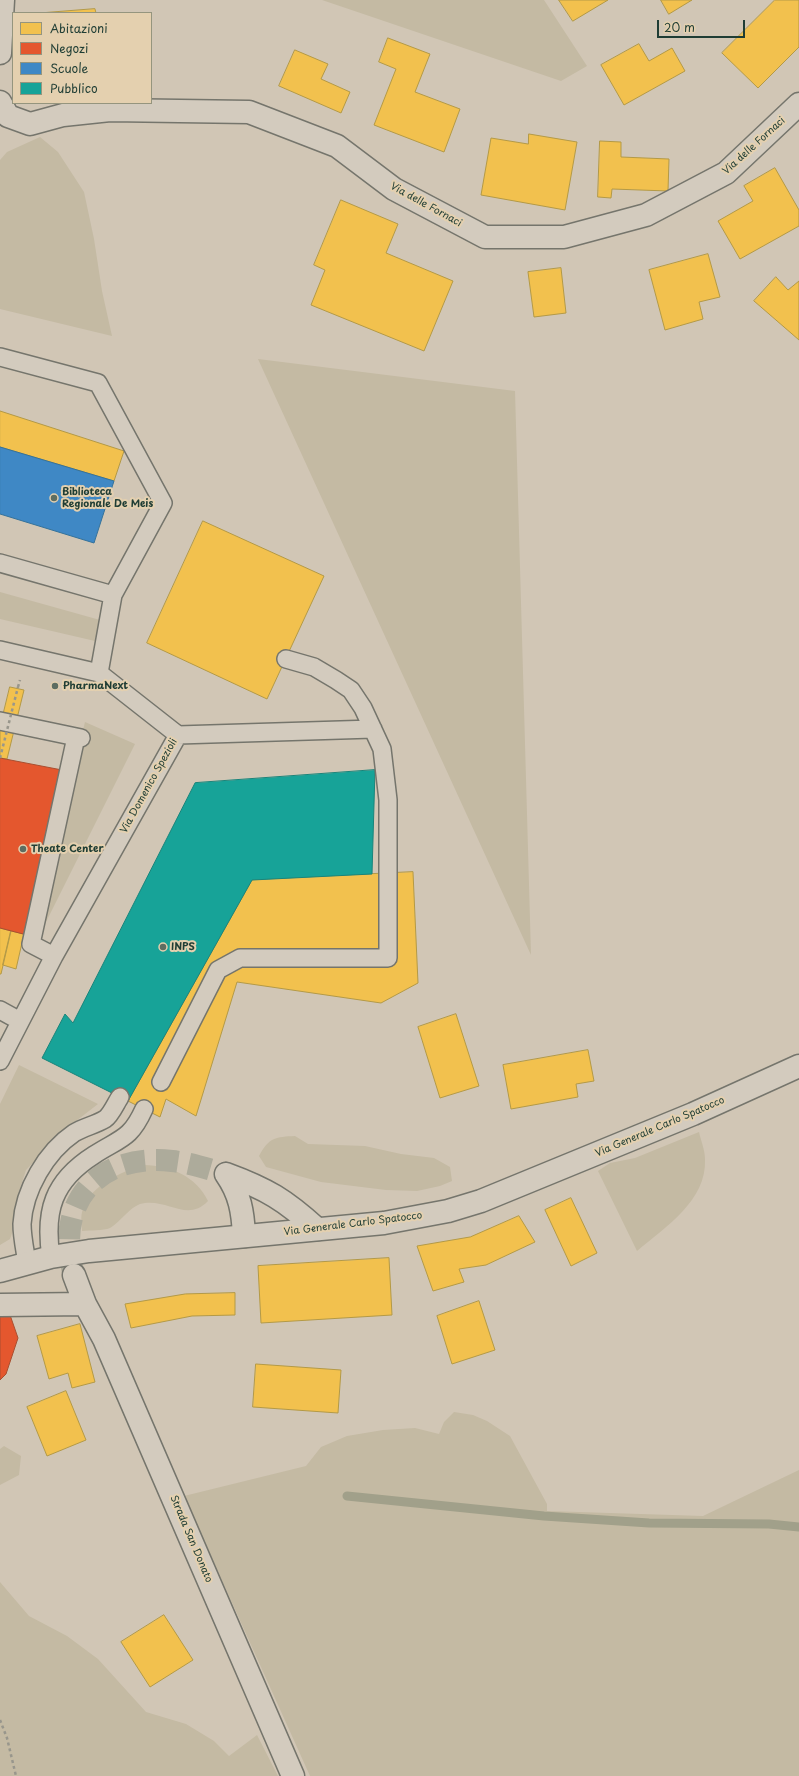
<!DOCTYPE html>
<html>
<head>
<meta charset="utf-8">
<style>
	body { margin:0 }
	#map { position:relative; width:799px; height:1776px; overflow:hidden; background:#d1c6b5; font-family:"Playpen Sans",sans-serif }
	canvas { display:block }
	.legend { position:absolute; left:12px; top:12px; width:140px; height:92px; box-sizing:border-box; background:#e4d0af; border:1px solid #95957e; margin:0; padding:5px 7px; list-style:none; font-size:12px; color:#1f3d34 }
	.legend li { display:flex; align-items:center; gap:8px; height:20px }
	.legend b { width:20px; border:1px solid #95957e }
	.scale { position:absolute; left:657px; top:20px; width:88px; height:18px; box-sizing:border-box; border:2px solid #1f3d34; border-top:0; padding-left:5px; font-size:12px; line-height:14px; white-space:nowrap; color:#1f3d34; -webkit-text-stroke:3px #e4d0af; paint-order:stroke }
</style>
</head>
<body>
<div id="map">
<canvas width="799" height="1776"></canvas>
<ul class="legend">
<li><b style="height:11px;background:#f2c14e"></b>Abitazioni</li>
<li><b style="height:11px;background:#e4572e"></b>Negozi</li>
<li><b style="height:11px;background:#3f88c5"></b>Scuole</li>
<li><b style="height:11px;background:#17a398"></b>Pubblico</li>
</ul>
<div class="scale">20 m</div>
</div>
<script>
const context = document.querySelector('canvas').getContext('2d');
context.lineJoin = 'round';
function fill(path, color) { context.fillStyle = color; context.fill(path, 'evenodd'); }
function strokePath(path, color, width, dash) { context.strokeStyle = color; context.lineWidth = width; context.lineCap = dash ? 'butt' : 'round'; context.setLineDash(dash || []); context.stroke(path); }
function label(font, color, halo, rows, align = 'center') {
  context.font = font + ' "Playpen Sans",sans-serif'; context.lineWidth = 4; context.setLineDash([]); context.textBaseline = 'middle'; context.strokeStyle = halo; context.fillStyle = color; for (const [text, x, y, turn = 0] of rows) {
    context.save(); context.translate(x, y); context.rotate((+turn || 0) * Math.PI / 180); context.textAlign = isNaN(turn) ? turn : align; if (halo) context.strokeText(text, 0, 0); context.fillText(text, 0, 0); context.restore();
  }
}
const green = new Path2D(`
	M322,0H544L587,66L561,81Z
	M40,137L58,152L84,192L94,239L102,291L112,336L0,309V160L7,152Z
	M258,359L515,391L531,955Z
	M0,592L100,620L95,641L0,619Z
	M85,722L135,744L41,932L73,773Z
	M19,1065L98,1104L67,1128L26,1170L16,1201L17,1219L10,1239L0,1245V1104Z
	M699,1132C701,1141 705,1150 705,1159C707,1201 665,1227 637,1251L598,1171L610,1163L635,1158Z
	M295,1136L308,1144L365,1146L401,1154L434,1158L450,1167L452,1181L440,1186L417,1191L386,1190L321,1182L266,1167L259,1156C269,1137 276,1137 295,1136Z
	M144,1165C171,1166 196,1176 208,1201C188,1222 169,1200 145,1203C131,1204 121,1222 110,1228C103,1231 90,1230 82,1231C82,1224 80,1216 83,1209C92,1184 121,1172 144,1165Z
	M454,1412L473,1415L487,1421L510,1436L547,1504V1511L703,1516L799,1470V1776H310L184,1496L306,1466L321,1447L347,1436L383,1430L415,1428L439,1434L444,1422Z
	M4,1446L21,1456L19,1475L0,1485V1449Z
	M0,1582L29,1616L67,1636L98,1659L146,1712L186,1724L214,1741L229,1756L257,1735L278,1776H0Z`);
const homes = new Path2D(`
	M559,0H608L573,21Z
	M661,0H692L669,14Z
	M775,0H799V47L758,88L722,53Z
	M95,9L96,13H40Z
	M388,38L430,54L415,92L460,109L444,152L374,125L396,69L379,62Z
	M639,44L649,61L672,48L685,71L624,105L601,65Z
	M295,50L328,64L321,79L350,92L341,113L279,86Z
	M529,134L577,142L565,210L481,195L491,138L528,144Z
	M600,141L621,142V157L669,159L668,191L612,189L611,198L598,197Z
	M775,168L799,210V226L740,259L718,221L753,201L744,186Z
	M341,200L398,224L386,253L453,281L424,351L311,305L325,270L314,265Z
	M708,254L720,297L699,302L703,319L665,330L649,270Z
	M561,268L566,313L534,317L528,272Z
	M776,277L788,290L799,281V340L754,301Z
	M0,411L124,451L114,481L0,447Z
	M203,521L324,576L267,699L147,643Z
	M10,687L24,690L7,759L0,758V727Z
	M413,872L418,983L381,1003L237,982L196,1116L166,1099L160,1117L128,1101L252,880Z
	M0,928L11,931L1,974H0Z
	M11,931L24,934L16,969L3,965Z
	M456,1014L479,1086L440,1098L418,1027Z
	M588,1050L594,1081L576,1084L578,1097L511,1109L503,1065Z
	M571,1198L597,1253L571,1266L545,1210Z
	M519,1216L535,1242L486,1265L459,1269L464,1282L433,1291L417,1246L470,1237Z
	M389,1258L392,1315L261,1323L258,1266Z
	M235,1293V1315L192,1316L131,1328L125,1304L185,1294Z
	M479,1301L495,1350L452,1364L437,1316Z
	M80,1324L95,1382L72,1388L68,1373L49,1379L37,1336Z
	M256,1364L341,1370L338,1413L253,1407Z
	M66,1391L86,1440L47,1456L27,1407Z
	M164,1615L193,1660L150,1687L121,1642Z`);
const shops = new Path2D(`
	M0,758L62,770L27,935L0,928Z
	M9,1312L18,1338L6,1374L0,1380V1314Z`);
const schools = new Path2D(`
	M0,447L114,481L94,543L0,514Z`);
const public = new Path2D(`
	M375,770L372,874L252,880L128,1101L42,1058L65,1014L73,1023L195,783Z`);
const stream = new Path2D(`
	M347,1496L544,1516L649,1523L769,1524L799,1527`);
const streetTunnel = new Path2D(`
	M73,1272C55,1200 100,1153 172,1161C191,1163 208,1169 226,1174`);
const path = new Path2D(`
	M18,687L20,680
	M0,1720L7,1738L16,1776`);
const lane = new Path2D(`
	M0,357L98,383L163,503L113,595L99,673
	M0,563L113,595
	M0,650L99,673L178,735L54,956L0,1061
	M0,721L81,738
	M178,735L373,729
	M54,956L31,944L76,737
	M0,1010L20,1021
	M161,1082L218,970L240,958H388V800L382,749L363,708L351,690L336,680L314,667L286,659
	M51,1257C44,1211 53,1181 94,1155C120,1138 130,1140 144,1109
	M27,1263C25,1250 22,1237 22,1224C24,1190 46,1152 74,1133C84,1127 95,1125 105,1119C111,1115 116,1103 120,1097`);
const street = new Path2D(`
	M0,53L3,0
	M0,102L8,116L30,124L63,115L110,110L249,112L337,146L394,189L485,237H564L646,215L726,173L799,104
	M226,1174C267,1189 285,1200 317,1229
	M226,1174C240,1194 243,1212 244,1236
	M74,1275L85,1304L104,1339L293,1776
	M0,1305L85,1304`);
const secondary = new Path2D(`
	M0,1271L51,1257L89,1251L384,1223L448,1211L481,1201L693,1114L799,1066`);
const pathBridge = new Path2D(`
	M0,758L18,687`);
const markers = [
	[54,498,4,"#5d6d61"],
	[55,686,4,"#5d6d61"],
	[23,849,4,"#5d6d61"],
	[163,947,4,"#5d6d61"]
];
const streetNames = [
	["Via delle Fornaci",754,146,-42],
	["Via delle Fornaci",426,205,29],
	["Via Domenico Spezioli",149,786,-61],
	["Via Generale Carlo Spatocco",660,1127,-23],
	["Via Generale Carlo Spatocco",353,1224,-7],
	["Strada San Donato",191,1539,67]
];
const poiNames = [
	["Biblioteca",62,492],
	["Regionale De Meis",62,504],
	["PharmaNext",63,686],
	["Theate Center",31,849],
	["INPS",171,947]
];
fill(green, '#c4baa3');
fill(homes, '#f2c14e');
strokePath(homes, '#b39946', 1);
fill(shops, '#e4572e');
strokePath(shops, '#a94f30', 1);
fill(schools, '#3f88c5');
strokePath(schools, '#35729a', 1);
fill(public, '#17a398');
strokePath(public, '#19847a', 1);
strokePath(stream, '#a1a08a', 9);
strokePath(streetTunnel, '#adab9b', 22, [22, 11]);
strokePath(lane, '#75756c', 20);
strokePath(street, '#75756c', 25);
strokePath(secondary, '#75756c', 25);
strokePath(path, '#98968c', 2.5, [3, 3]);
strokePath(lane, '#d3cbbe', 17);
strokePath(street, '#d3cbbe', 22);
strokePath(secondary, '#d3cbbe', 22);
strokePath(pathBridge, '#98968c', 2.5, [3, 3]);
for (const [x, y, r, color] of markers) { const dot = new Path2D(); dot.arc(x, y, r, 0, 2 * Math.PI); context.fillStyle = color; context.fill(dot); strokePath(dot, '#e4d0af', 1.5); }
label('10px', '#1f3d34', '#e4d0af', streetNames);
label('bold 10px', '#1f3d34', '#e4d0af', poiNames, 'left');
</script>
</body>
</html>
